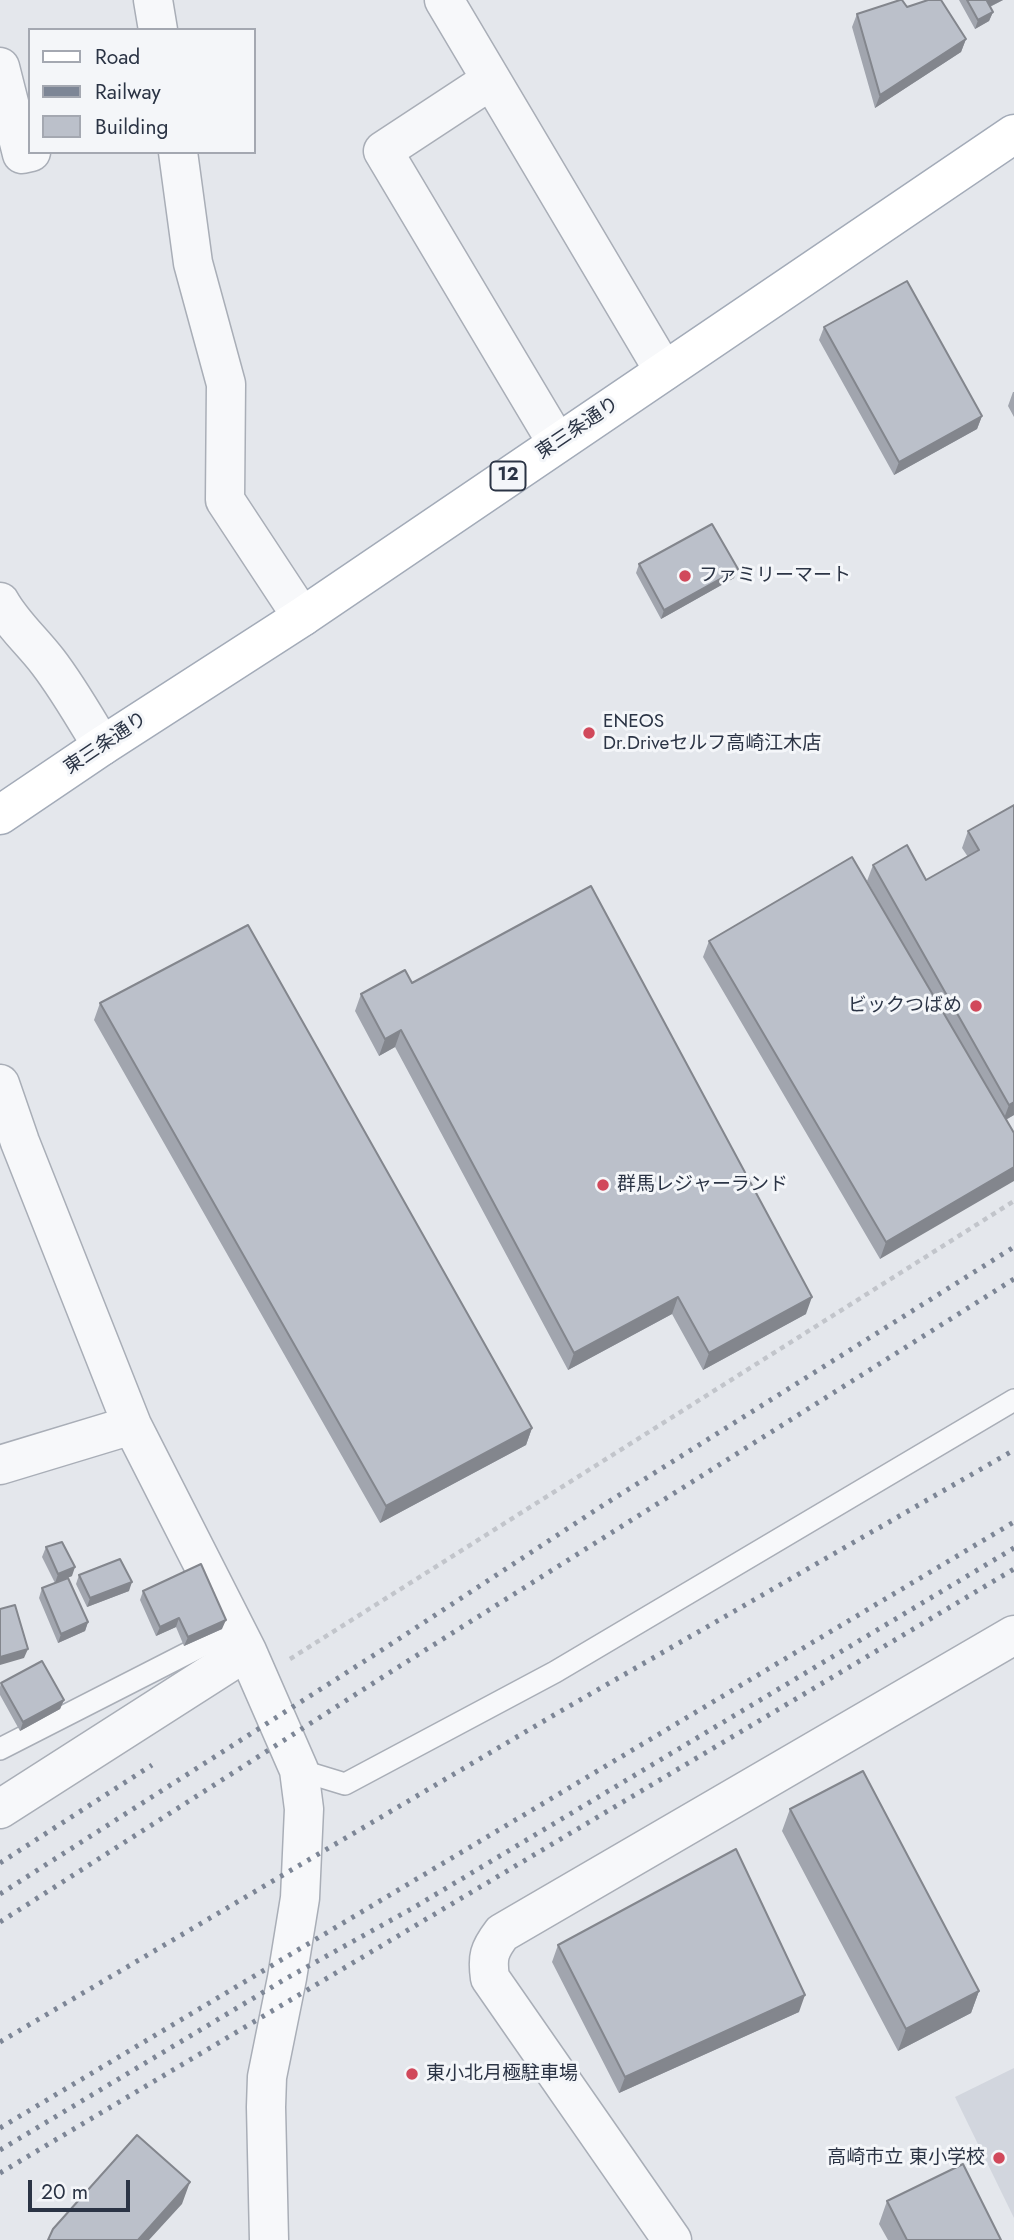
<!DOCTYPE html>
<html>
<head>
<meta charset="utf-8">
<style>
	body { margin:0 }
	#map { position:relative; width:1014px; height:2240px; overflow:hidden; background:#e4e7ec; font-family:Jost,sans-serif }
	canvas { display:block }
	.legend { position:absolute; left:28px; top:28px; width:228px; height:126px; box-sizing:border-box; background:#f4f6f9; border:2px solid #a4a8b1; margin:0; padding:9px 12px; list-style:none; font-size:21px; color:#2b3445 }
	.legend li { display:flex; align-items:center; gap:14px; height:35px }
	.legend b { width:35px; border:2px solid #a4a8b1 }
	.scale { position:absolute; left:28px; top:2180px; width:102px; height:32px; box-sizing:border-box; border:4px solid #2b3445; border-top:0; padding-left:9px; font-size:21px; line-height:24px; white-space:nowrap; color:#2b3445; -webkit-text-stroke:5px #f4f6f9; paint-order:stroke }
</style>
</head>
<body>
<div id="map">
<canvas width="1014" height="2240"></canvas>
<ul class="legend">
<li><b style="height:9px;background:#fff"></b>Road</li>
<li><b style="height:9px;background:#7d8696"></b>Railway</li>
<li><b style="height:19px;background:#bbc0ca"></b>Building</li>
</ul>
<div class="scale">20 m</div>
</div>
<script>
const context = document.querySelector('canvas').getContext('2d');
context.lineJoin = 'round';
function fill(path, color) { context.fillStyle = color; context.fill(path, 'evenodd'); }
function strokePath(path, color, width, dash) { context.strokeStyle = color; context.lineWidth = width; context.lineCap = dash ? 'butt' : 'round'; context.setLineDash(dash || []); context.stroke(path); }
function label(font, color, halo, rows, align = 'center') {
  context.font = font + ' Jost,"Noto Sans JP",sans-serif'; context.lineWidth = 6; context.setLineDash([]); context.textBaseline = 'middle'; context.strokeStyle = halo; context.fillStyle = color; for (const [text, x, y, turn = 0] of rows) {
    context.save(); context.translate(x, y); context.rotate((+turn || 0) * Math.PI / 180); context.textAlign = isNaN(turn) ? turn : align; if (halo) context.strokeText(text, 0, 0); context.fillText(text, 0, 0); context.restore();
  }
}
const built = new Path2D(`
	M1014,2068V2218L955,2097Z`);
const path = new Path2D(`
	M290,1659L1014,1201`);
const lane = new Path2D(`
	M0,1749L235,1629
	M299,1770L345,1784L555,1672L1014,1400`);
const street = new Path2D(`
	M153,0L158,30
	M444,0L664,371
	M0,67L22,154L31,152
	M491,80L383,151L557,443
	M178,152L193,263L226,384L225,500L302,617
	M0,602C13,625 32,641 48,662C68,688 85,718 102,746
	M0,1084L20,1142L132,1425L247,1651L299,1770L304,1809L300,1898L287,1978L267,2077L266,2107L269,2240
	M0,1465L132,1425
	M0,1809L247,1651
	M672,2240L490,1978C487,1957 489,1950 502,1933L1014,1635`);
const primary = new Path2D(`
	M0,815L102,746L302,617L1014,134`);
const rail = new Path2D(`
	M0,1863L152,1765
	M0,1894L385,1648L605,1504L1014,1247
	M0,1922L400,1666L1014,1279
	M0,2042L554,1715L1014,1450
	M0,2128L1014,1522
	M0,2150L287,1978L413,1908L1014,1548
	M0,2173L1014,1569`);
const wall = new Path2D(`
	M959,0H1003L990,7L993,12L989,21L975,29Z
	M907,7L966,39L961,52L875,108L852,27L857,14Z
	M824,327L982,416L977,429L894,475L819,340Z
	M1013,392H1014V417L1008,406Z
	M639,564L734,578L661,619L636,573Z
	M1014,805V1115L1006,1120L880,1259L703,957L709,941L896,932L867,881L873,865L926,880L968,857L962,848L968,831Z
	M412,983L806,1314L703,1370L672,1314L568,1370L395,1047L379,1056L355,1011L361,994Z
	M100,1003L532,1428L526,1445L380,1523L94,1020Z
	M46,1547L72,1576L58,1582L88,1622L85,1631L58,1643L39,1598L42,1588L55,1583L42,1557Z
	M79,1575L129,1591L87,1607L76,1584Z
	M143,1591L222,1629L184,1646L176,1627L156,1636L140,1600Z
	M1,1683L64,1700L60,1709L20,1731L0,1695V1687Z
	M790,1809L979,1991L971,2013L898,2051L782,1831Z
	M558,1945L799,2012L619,2093L552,1962Z
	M887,2201L1001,2240H888L879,2224Z`);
const shadedWall = new Path2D(`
	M988,0H1003L983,10L987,1Z
	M993,12L989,21L975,29L978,20Z
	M966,39L961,52L875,108L880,95Z
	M982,416L977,429L894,475L899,462Z
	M738,569L734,578L661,619L664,610Z
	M401,1030L395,1047L379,1056L385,1039Z
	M1014,1102V1115L1003,1121L1009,1105Z
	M1014,1167V1181L880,1259L886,1242Z
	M678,1297L672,1314L568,1370L574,1353Z
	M812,1297L806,1314L703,1370L709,1353Z
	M532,1428L526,1445L380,1523L386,1506Z
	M75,1567L72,1576L55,1583L58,1574Z
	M132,1582L129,1591L87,1607L90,1598Z
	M179,1618L176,1627L156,1636L160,1627Z
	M226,1620L222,1629L184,1646L188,1637Z
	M88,1622L85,1631L58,1643L61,1634Z
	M28,1649L24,1658L0,1665V1657Z
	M64,1700L60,1709L20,1731L23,1722Z
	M979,1991L971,2013L898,2051L906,2029Z
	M805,1995L799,2012L619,2093L625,2077Z
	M190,2182L182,2204L149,2240H138Z`);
const building = new Path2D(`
	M900,0H902L907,7L928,0H941L966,39L880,95L857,14Z
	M967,0H988L987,1L993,12L978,20Z
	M907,281L982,416L899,462L824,327Z
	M712,524L738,569L664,610L639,564Z
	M1014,805V1102L1009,1105L873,865L907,845L926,880L979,850L968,831Z
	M852,857L1014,1133V1167L886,1242L709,941Z
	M591,886L812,1297L709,1353L678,1297L574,1353L401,1030L385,1039L361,994L405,970L412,983Z
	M248,925L532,1428L386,1506L100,1003Z
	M62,1542L75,1567L58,1574L46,1547Z
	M120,1559L132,1582L90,1598L79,1575Z
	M201,1564L226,1620L188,1637L179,1618L160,1627L143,1591Z
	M68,1578L88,1622L61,1634L42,1588Z
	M15,1605L28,1649L0,1657V1609Z
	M42,1661L64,1700L23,1722L1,1683Z
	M863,1771L979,1991L906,2029L790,1809Z
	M736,1849L805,1995L625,2077L558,1945Z
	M137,2135L190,2182L138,2240H48L53,2229Z
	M963,2164L1001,2240H907L887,2201Z`);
const markers = [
	[685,576,7,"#d1495b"],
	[589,733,7,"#d1495b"],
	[976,1006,7,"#d1495b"],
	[603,1185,7,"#d1495b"],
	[412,2074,7,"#d1495b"],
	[999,2158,7,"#d1495b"]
];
const shields = [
	[508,476,35]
];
const shieldNames = [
	["12",508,476]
];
const streetNames = [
	["東三条通り",578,429,-34],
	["東三条通り",106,744,-34]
];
const poiNames = [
	["ファミリーマート",699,576],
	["ENEOS",603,722],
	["Dr.Driveセルフ高崎江木店",603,744],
	["ビックつばめ",962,1006,"right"],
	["群馬レジャーランド",617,1185],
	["東小北月極駐車場",426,2074],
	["高崎市立 東小学校",985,2158,"right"]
];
fill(built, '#d2d6de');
strokePath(lane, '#a9aeb7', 24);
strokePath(street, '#a9aeb7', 41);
strokePath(primary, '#a3abb8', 41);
strokePath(path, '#c2c5cb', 4.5, [5, 5]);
strokePath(lane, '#f7f8fa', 21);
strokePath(street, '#f7f8fa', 38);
strokePath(primary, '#fff', 38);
strokePath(rail, '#7d8696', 5, [3.5, 7]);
fill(wall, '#a1a5ae');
fill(shadedWall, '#83868d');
fill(building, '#bbc0ca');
strokePath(building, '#83868d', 2);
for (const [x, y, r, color] of markers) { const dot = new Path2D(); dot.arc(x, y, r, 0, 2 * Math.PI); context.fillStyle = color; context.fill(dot); strokePath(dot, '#f4f6f9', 2.5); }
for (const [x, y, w] of shields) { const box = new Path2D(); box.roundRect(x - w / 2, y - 14.5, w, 29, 5); context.fillStyle = '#f4f6f9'; context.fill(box); strokePath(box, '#2b3445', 2); }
label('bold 18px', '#2b3445', null, shieldNames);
label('19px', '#2b3445', '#f4f6f9', streetNames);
label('19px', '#2b3445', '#f4f6f9', poiNames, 'left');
</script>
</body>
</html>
